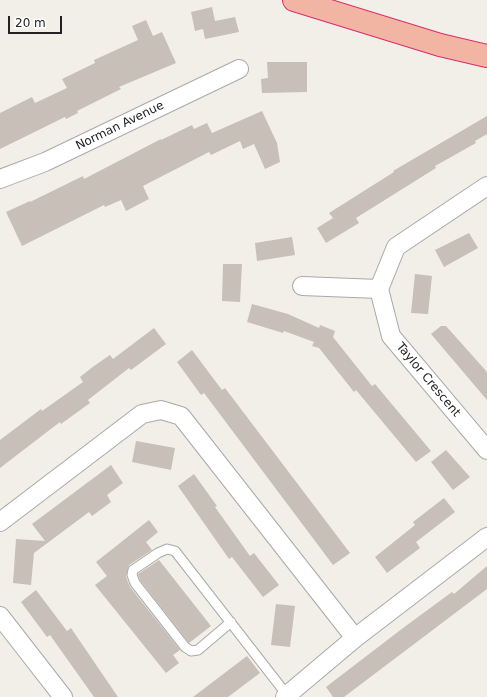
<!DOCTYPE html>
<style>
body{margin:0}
#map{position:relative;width:487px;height:697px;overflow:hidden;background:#f2efe9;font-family:"DejaVu Sans",sans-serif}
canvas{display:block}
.scale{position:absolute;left:8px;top:16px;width:54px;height:18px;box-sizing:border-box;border:2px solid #222;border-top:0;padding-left:5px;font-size:12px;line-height:14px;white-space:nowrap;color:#222;-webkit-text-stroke:3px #fff;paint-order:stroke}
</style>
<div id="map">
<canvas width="487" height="697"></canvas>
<div class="scale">20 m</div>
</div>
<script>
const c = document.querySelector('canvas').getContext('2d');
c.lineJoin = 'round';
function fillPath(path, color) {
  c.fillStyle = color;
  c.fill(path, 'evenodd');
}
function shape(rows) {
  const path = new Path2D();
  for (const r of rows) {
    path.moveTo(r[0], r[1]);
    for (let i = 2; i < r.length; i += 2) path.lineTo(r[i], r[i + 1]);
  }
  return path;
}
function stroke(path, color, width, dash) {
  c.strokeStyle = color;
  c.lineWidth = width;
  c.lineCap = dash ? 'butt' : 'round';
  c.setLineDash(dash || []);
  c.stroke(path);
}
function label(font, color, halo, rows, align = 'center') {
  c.font = font + ' "DejaVu Sans",sans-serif';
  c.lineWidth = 3;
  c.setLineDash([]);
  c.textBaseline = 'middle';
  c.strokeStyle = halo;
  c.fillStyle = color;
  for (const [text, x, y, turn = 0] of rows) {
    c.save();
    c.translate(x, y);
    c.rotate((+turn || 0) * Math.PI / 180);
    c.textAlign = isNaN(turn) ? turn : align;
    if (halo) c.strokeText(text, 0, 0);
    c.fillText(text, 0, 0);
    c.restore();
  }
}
const building = shape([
 [212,7,215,21,235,17,239,32,205,39,203,29,195,31,191,12],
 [146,20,153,36,162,32,176,63,119,87,121,89,77,111,78,113,66,119,65,117,0,149,0,113,32,97,35,103,67,88,62,79,95,63,94,60,138,40,132,26],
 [267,62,307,62,307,92,262,93,261,79,268,78],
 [262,111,277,143,280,162,265,169,254,144,243,149,240,141,211,155,209,152,143,186,149,199,126,211,121,200,105,207,104,205,22,246,6,212,30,201,30,202,83,176,84,179,161,139,161,140,192,125,194,129,207,123,212,133],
 [487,116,487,134,475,141,476,143,435,166,436,168,356,218,359,223,326,243,317,228,333,218,329,213,394,172,393,171],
 [469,233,478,248,444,267,435,250],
 [292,237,295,255,257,261,255,243],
 [223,264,242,264,240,302,222,301],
 [415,274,432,276,428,314,411,313],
 [252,304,288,314,319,328,320,325,335,331,333,337,372,386,375,384,431,451,416,462,356,390,354,392,319,348,312,346,314,342,284,331,283,333,247,322],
 [441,326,446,326,487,372,487,400,431,334],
 [154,328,166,344,131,370,129,368,88,400,90,403,61,424,60,422,0,468,0,440,41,409,42,411,83,382,80,377,94,366,110,355,113,359],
 [192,350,222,390,225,388,350,553,333,565,204,393,201,395,177,362],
 [136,441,175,448,171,470,132,462],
 [446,450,470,477,453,490,431,462],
 [111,465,123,483,107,495,111,502,92,516,89,512,34,553,31,585,13,583,16,539,45,541,32,524],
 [194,474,217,506,215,507,250,556,254,553,279,585,263,597,232,557,229,559,178,486],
 [444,498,455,512,416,542,420,548,387,573,375,557,415,525,413,522],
 [149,520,158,532,146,542,152,550,129,565,126,577,130,587,180,650,173,655,179,663,166,673,95,585,107,576,96,562],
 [159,560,211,626,189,643,140,580,138,574],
 [487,566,487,589,344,697,333,697,326,687,403,628,452,592,454,594],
 [36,590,67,631,71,628,118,697,94,697,50,635,47,637,21,602],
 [276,604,295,606,290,647,271,645],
 [247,656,260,673,228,697,193,697]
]);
const service = shape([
 [231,622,198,650,191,651,185,647,135,583,132,575,133,570,158,553,167,549,175,551,287,695]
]);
const minor = shape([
 [0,179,45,162,239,69],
 [487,186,396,247,379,289,391,336,487,450],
 [302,286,379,289],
 [0,522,142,414,161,410,181,416,355,638],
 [0,616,63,697],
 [285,697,355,638,487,537]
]);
const trunk = shape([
 [294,0,440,45,487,56]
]);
const streetNames = [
 ["Norman Avenue",120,126,-26],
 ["Taylor Crescent",428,380,50]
];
fillPath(building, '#c7bfb8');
stroke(service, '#a9a9a9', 11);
stroke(minor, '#a9a9a9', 20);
stroke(trunk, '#dc2a67', 24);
stroke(service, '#fff', 9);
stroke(minor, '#fff', 18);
stroke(trunk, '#f2b4a3', 22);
label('12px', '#222', '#fff', streetNames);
</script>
